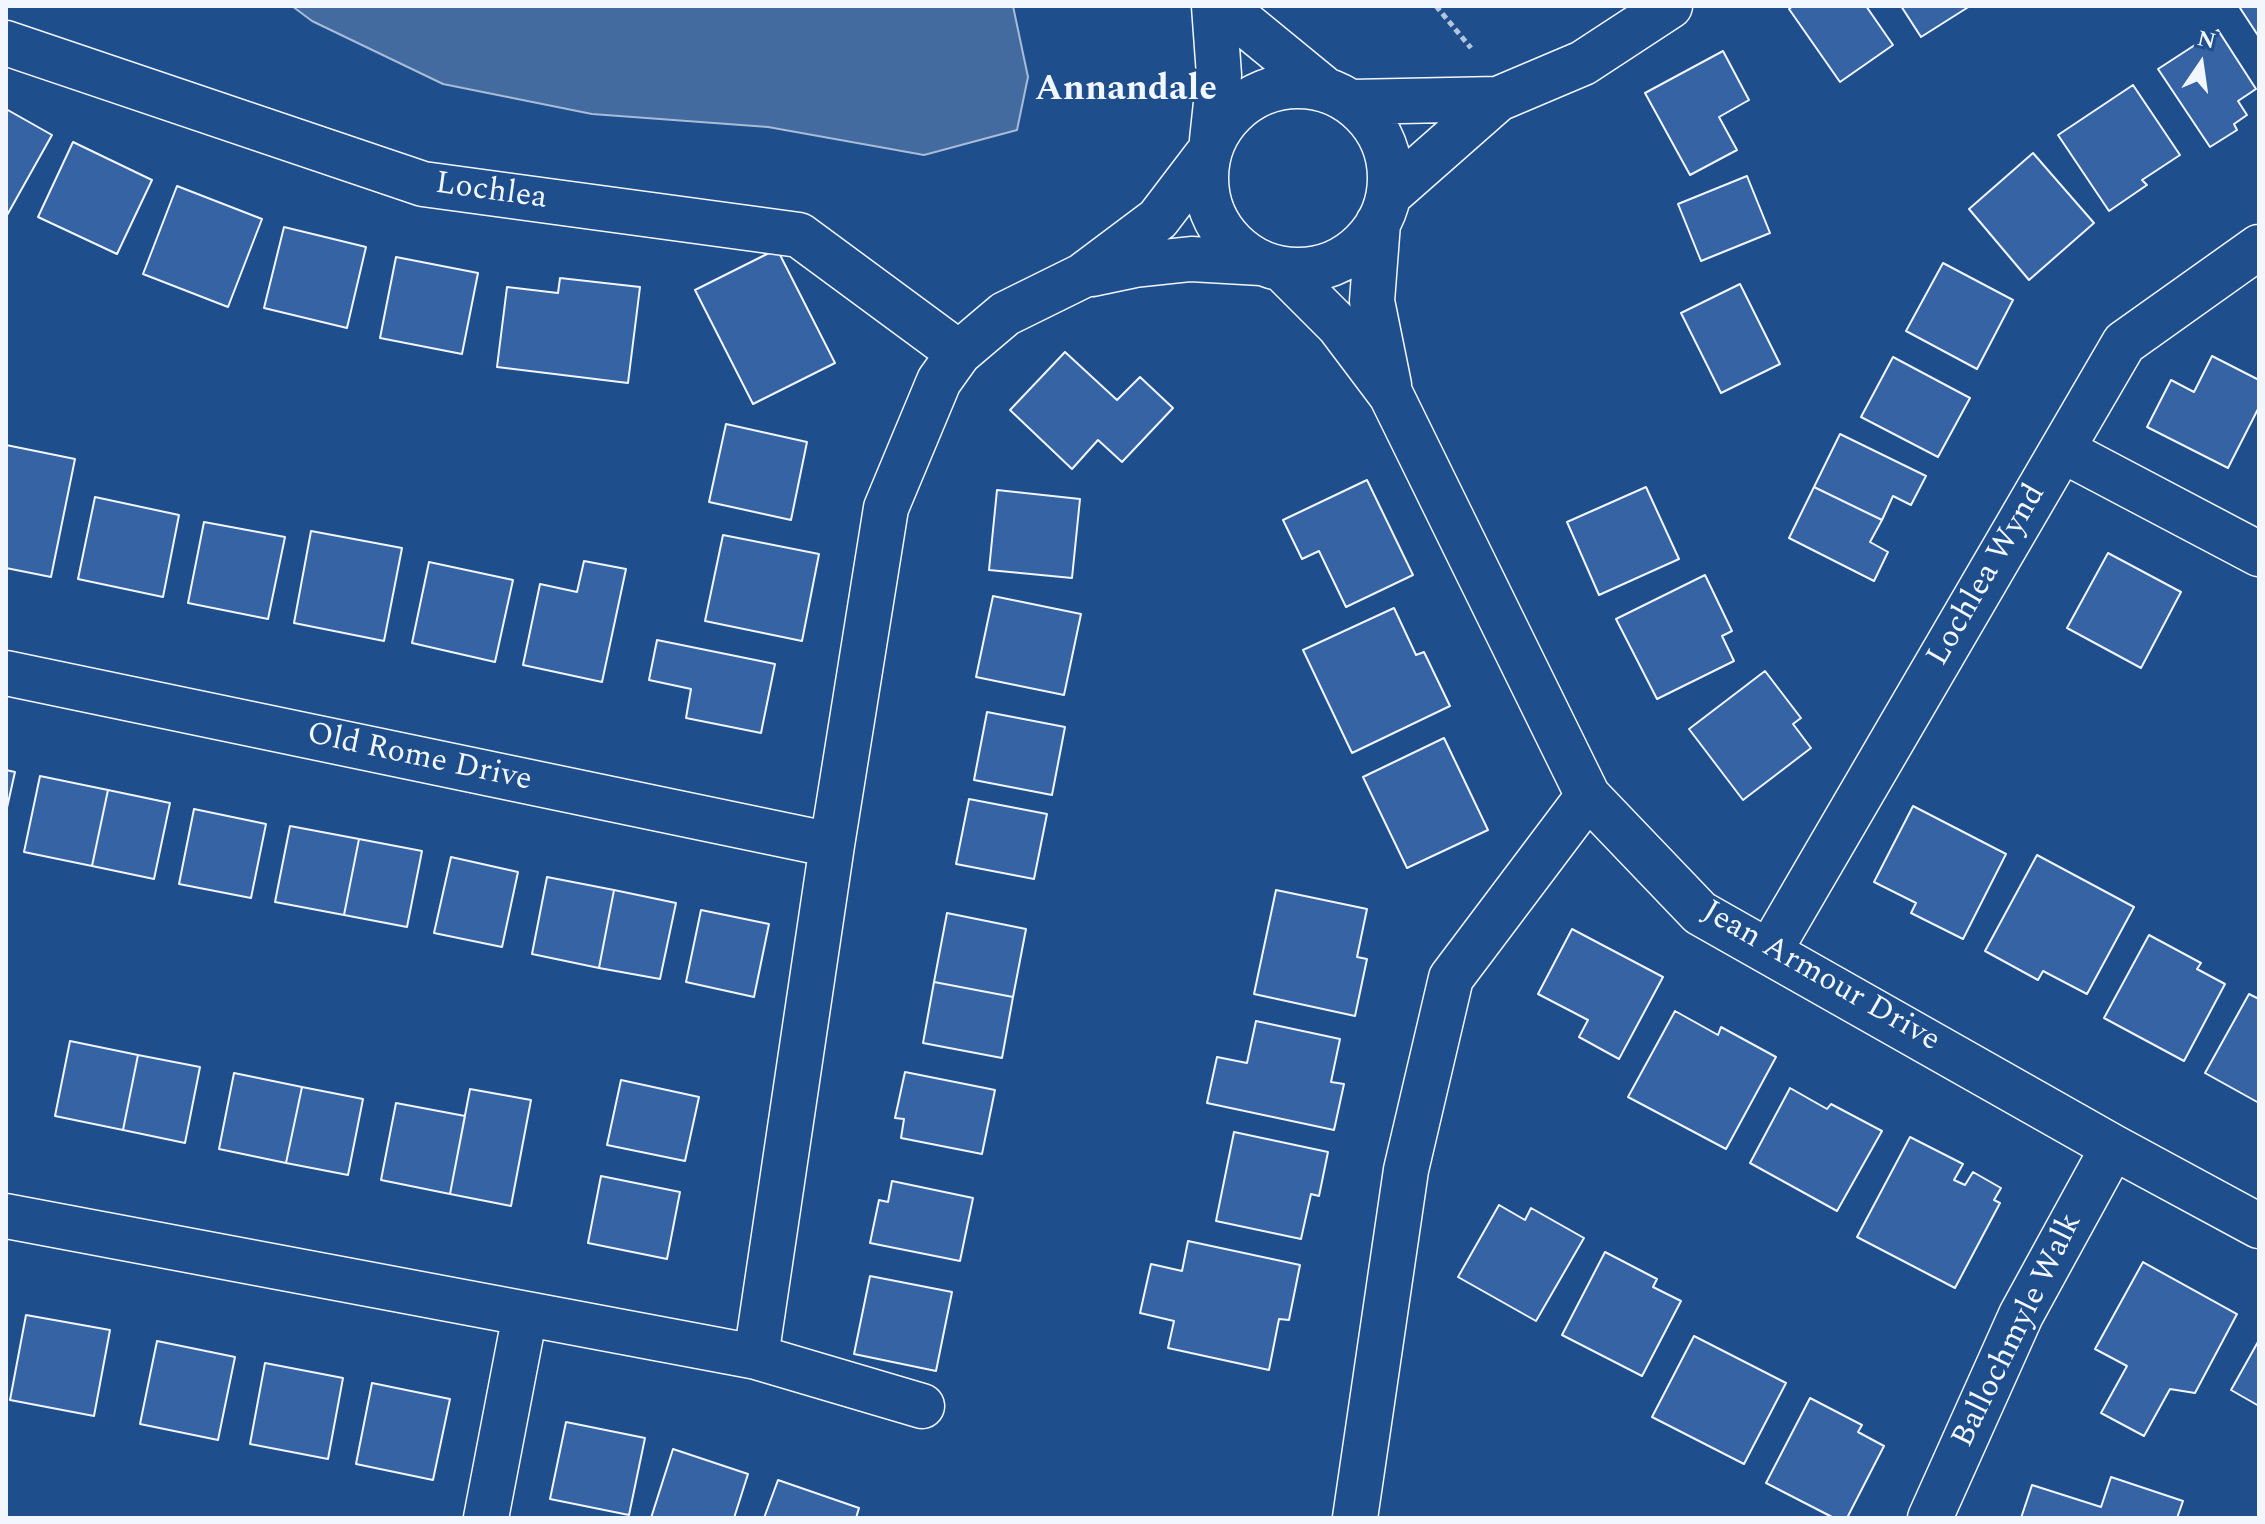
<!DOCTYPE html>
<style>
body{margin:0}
#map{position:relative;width:2265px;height:1524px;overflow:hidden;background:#1f4e8c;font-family:Spectral,serif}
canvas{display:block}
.frame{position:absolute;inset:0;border:8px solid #f2f6ff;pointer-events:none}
.north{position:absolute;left:2161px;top:24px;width:80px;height:80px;-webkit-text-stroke:6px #1f4e8c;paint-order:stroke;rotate:13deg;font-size:22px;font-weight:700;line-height:32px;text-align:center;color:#f2f6ff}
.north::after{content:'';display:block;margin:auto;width:28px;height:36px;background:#f2f6ff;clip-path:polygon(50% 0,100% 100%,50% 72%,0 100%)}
</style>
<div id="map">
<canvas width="2265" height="1524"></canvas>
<div class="frame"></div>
<div class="north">N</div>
</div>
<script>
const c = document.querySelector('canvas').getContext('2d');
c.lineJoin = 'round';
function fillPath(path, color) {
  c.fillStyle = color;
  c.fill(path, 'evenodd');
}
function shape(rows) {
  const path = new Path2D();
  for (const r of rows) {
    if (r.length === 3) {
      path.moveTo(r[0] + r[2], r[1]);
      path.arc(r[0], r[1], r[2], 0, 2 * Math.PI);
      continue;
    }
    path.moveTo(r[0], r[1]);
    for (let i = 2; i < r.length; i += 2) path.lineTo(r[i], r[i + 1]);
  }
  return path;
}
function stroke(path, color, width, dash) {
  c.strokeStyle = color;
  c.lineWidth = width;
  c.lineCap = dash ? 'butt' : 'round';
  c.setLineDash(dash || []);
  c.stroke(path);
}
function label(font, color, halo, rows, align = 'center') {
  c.font = font + ' Spectral,serif';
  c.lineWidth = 6;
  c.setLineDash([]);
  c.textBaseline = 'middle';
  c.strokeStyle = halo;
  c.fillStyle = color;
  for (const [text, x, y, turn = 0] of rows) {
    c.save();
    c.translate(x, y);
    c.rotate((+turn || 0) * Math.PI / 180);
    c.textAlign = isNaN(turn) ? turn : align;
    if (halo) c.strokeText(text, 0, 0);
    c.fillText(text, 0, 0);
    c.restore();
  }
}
const water = shape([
 [292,6,1013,6,1028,77,1017,130,924,155,768,127,592,114,443,84,312,21,292,6]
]);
const building = shape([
 [1793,6,1866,6,1893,45,1840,82,1789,9,1793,6],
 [1901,6,1970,6,1921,37,1901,6],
 [2243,6,2259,6,2259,37,2240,8,2243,6],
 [2218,30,2256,89,2238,101,2247,115,2234,124,2237,130,2210,147,2158,69,2218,30],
 [1723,51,1749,100,1719,117,1737,150,1690,175,1645,93,1723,51],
 [2133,85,2180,155,2142,180,2147,185,2109,211,2058,135,2133,85],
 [6,109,52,135,6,217,6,109],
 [73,142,152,180,117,254,38,217,73,142],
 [2033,153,2094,223,2029,280,1969,209,2033,153],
 [1747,176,1770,233,1701,261,1678,204,1747,176],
 [177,186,262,219,228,307,143,274,177,186],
 [284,227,366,247,347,328,264,308,284,227],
 [777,249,835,363,753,404,695,290,777,249],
 [396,257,478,273,462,354,380,338,396,257],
 [1943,263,2013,300,1977,369,1906,331,1943,263],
 [560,278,640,287,628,383,497,367,507,287,558,293,560,278],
 [1740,284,1780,364,1721,393,1681,313,1740,284],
 [1065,352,1117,400,1140,377,1173,408,1122,462,1098,440,1072,469,1010,410,1065,352],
 [2212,356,2259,380,2259,407,2228,468,2147,427,2171,380,2194,392,2212,356],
 [1893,357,1970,398,1938,457,1861,417,1893,357],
 [726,424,807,442,791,520,709,502,726,424],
 [1840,434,1926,476,1911,505,1893,496,1882,520,1814,487,1840,434],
 [6,445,75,459,51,577,6,568,6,445],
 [1367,480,1413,575,1346,607,1319,551,1302,559,1283,520,1367,480],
 [1646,487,1679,559,1599,595,1567,522,1646,487],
 [1814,487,1882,520,1870,542,1888,552,1874,581,1789,538,1814,487],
 [997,490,1080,499,1072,578,989,570,997,490],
 [95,497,179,515,163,597,78,579,95,497],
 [204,522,285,537,268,619,188,603,204,522],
 [311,531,402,548,384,641,294,623,311,531],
 [723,535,819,554,802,641,705,621,723,535],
 [2108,553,2181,592,2141,668,2067,628,2108,553],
 [584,561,626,569,602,682,523,665,540,584,577,592,584,561],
 [429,562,513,580,495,662,412,643,429,562],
 [1705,575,1732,631,1722,636,1734,661,1657,699,1616,619,1705,575],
 [993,596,1081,614,1064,695,976,677,993,596],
 [1394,608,1416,655,1424,652,1450,706,1352,753,1303,650,1394,608],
 [657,640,775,664,761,733,686,718,691,689,649,680,657,640],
 [1765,671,1801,718,1793,724,1811,748,1743,800,1689,729,1765,671],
 [987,712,1065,727,1052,795,974,780,987,712],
 [1444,738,1488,830,1407,868,1363,777,1444,738],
 [6,770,15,772,6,812,6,770],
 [40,776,108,790,92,866,24,852,40,776],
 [108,790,170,803,154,879,92,866,108,790],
 [969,799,1047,814,1034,879,956,864,969,799],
 [1913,806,2006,854,1963,939,1911,913,1916,903,1874,882,1913,806],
 [194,809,266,824,251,898,179,884,194,809],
 [290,826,359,839,344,915,275,902,290,826],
 [359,839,422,851,407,927,344,915,359,839],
 [2037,855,2134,907,2087,994,2043,971,2038,980,1985,951,2037,855],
 [451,857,518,872,502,947,434,933,451,857],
 [547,877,614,890,599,968,532,954,547,877],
 [614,890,676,903,660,979,599,968,614,890],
 [1276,890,1367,909,1357,957,1367,959,1355,1016,1254,994,1276,890],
 [701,910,769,924,754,997,686,982,701,910],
 [947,913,1026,929,1013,997,934,982,947,913],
 [1572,929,1663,977,1619,1059,1579,1037,1588,1020,1538,994,1572,929],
 [2149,935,2201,963,2197,969,2225,984,2184,1061,2104,1018,2149,935],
 [934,982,1013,997,1002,1058,923,1043,934,982],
 [2249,994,2259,999,2259,1103,2205,1073,2249,994],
 [1675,1011,1718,1035,1721,1027,1776,1057,1726,1149,1628,1097,1675,1011],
 [1256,1021,1340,1039,1331,1082,1344,1084,1334,1130,1207,1103,1217,1057,1247,1063,1256,1021],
 [70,1041,138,1055,123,1130,55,1116,70,1041],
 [138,1055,200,1067,185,1143,123,1130,138,1055],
 [905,1072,995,1090,982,1154,901,1138,904,1119,895,1118,905,1072],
 [234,1073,302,1087,286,1163,219,1149,234,1073],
 [621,1080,699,1097,685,1161,607,1145,621,1080],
 [302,1087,363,1099,348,1175,286,1163,302,1087],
 [1790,1088,1827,1109,1831,1104,1882,1131,1837,1211,1750,1163,1790,1088],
 [470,1089,531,1100,511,1206,450,1194,470,1089],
 [396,1103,465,1116,450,1194,381,1180,396,1103],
 [1234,1132,1328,1152,1319,1196,1311,1194,1301,1239,1216,1221,1234,1132],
 [1910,1137,1963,1164,1954,1180,1965,1185,1973,1172,2001,1188,1994,1200,2000,1203,1955,1288,1857,1237,1910,1137],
 [601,1176,680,1192,667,1259,588,1243,601,1176],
 [892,1181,973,1198,960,1261,870,1243,879,1200,888,1202,892,1181],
 [1499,1205,1525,1220,1531,1208,1584,1238,1536,1321,1458,1277,1499,1205],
 [1188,1241,1300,1265,1289,1320,1279,1319,1269,1370,1168,1348,1174,1321,1140,1313,1151,1264,1182,1271,1188,1241],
 [1605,1252,1657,1279,1653,1287,1681,1301,1642,1376,1562,1335,1605,1252],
 [2143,1262,2237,1314,2195,1393,2170,1389,2144,1436,2101,1413,2127,1366,2095,1349,2143,1262],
 [870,1276,952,1292,936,1371,854,1354,870,1276],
 [26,1315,110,1330,94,1416,10,1400,26,1315],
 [1694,1336,1786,1383,1744,1464,1652,1417,1694,1336],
 [2259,1340,2259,1406,2231,1390,2259,1340],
 [157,1341,235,1357,218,1440,140,1424,157,1341],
 [265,1363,343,1378,328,1459,250,1444,265,1363],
 [372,1383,450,1399,433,1480,356,1464,372,1383],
 [1810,1398,1862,1425,1858,1432,1884,1446,1847,1518,1834,1518,1766,1483,1810,1398],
 [566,1422,645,1438,629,1515,550,1499,566,1422],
 [673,1449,748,1474,734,1518,651,1518,673,1449],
 [2111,1477,2183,1501,2177,1518,2021,1518,2032,1485,2101,1507,2111,1477],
 [778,1480,859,1508,856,1518,764,1518,778,1480]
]);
const path = shape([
 [1436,6,1471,48]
]);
const minor = shape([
 [1223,6,1323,88],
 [6,43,423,184,799,235,959,353],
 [1298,178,92],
 [1352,102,1498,99],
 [1212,140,1219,75,1214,6],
 [1389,195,1498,99,1583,63,1670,6],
 [1378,223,1372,301,1389,385],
 [1283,270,1339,326,1391,395,1588,796,1700,913,2113,1147,2259,1226],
 [1092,274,1135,265,1191,259,1261,263],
 [2062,450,2259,554],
 [6,673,832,845,756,1357,6,1216],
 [832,845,886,508,939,381,959,353,1005,314,1082,276,1158,219,1206,156],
 [1769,952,2124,343,2259,247],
 [756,1357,922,1406],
 [486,1518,525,1314],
 [1355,1518,1406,1170,1451,978,1588,796],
 [1930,1518,2021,1315,2113,1147]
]);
const streetNames = [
 ["Lochlea",491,193,8],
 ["Lochlea Wynd",1988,576,-60],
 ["Old Rome Drive",419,759,12],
 ["Jean Armour Drive",1820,978,30],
 ["Ballochmyle Walk",2019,1331,-64]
];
const quarterNames = [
 ["Annandale",1126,92]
];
fillPath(water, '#446ba0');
stroke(water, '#a8bbd7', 2);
fillPath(building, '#3563a3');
stroke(building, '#f2f6ff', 2);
stroke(minor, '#f2f6ff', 47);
stroke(path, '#b3c4dc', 5, [6, 4]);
stroke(minor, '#1f4e8c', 44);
label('32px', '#f2f6ff', '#1f4e8c', streetNames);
label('bold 36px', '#f2f6ff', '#1f4e8c', quarterNames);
</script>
